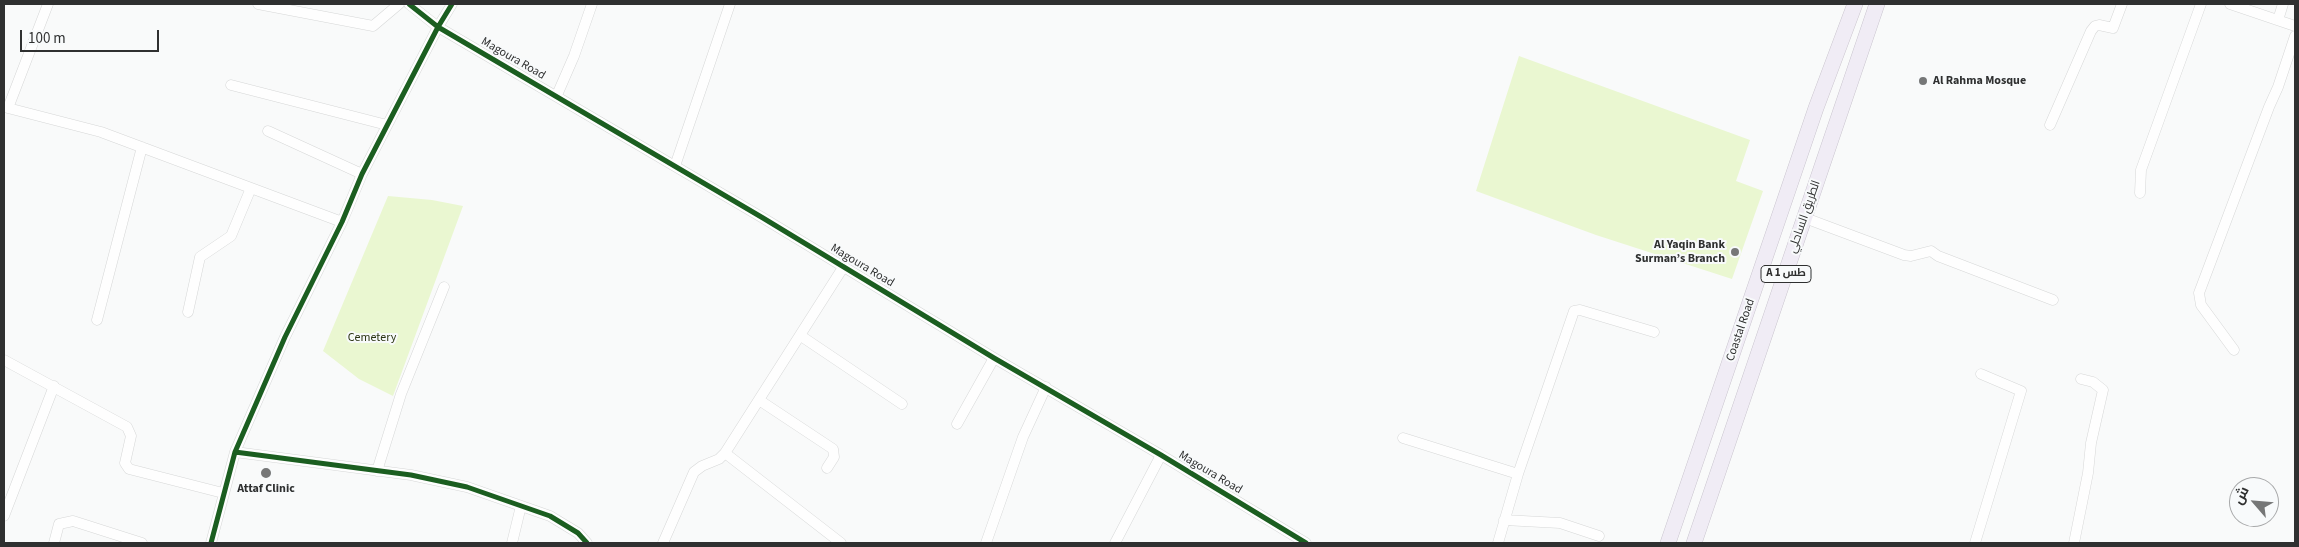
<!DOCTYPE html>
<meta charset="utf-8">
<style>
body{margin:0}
#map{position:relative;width:2299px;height:547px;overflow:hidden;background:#f9fafa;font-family:"Source Sans 3",Cairo,sans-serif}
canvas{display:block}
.frame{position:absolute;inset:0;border:5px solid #2f3030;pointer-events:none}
.north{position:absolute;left:2229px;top:477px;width:50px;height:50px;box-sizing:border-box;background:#f8fafb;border:1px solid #a8a9aa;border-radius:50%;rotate:297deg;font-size:14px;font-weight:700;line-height:20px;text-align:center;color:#2f3030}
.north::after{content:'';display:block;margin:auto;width:18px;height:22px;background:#767777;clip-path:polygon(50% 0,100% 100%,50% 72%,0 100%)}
.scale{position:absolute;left:20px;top:30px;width:139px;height:22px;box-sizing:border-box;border:2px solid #2f3030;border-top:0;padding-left:6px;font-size:15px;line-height:18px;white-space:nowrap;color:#2f3030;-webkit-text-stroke:4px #f8fafb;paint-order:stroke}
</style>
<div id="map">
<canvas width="2299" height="547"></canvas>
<div class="frame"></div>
<div class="north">ش</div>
<div class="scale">100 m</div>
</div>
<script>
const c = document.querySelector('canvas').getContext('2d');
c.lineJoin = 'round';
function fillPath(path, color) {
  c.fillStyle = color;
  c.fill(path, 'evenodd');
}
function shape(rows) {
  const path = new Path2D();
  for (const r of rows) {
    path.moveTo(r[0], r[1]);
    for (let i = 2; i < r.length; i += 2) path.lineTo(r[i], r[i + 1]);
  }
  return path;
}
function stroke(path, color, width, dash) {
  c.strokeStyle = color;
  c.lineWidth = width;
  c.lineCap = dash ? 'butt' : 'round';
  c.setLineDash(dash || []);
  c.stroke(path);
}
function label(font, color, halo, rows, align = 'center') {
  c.font = font + ' "Source Sans 3",Cairo,sans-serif';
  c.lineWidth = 4;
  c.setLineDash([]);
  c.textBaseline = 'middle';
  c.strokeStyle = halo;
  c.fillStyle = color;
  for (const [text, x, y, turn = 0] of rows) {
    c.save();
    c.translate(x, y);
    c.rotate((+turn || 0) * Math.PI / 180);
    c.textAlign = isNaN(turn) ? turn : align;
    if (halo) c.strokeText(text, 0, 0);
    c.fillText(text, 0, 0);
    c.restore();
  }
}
const green = shape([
 [1519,56,1750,140,1736,181,1763,191,1732,279,1596,235,1476,191],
 [388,196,432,200,463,206,393,396,359,379,323,351]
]);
const minor = shape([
 [258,4,373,26,399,4],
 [409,4,438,27,763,218,994,358,1161,455,1306,543],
 [2230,4,2295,26],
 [2278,20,2283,4],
 [231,85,387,125],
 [557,95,574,56,592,4],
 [4,107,101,132,342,222],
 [8,108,48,4],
 [2050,125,2091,31,2095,26,2099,25,2113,28,2122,4],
 [268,131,362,174],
 [675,166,730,4],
 [2140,193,2141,170,2201,4],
 [1805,218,1904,255,1911,256,1931,251,1938,256,2053,300],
 [188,312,200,257,231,236,251,188],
 [97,320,142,147],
 [801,336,902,404],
 [2234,350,2201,305,2199,293,2269,107,2278,87,2295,36],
 [4,360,127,427,131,436,125,463,129,469,223,493],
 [759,400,833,449,834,457,827,468],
 [957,424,994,358],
 [1403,438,1518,474],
 [235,452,411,475,467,487,550,516,578,533,587,543],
 [725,453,841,543],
 [377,471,401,394,444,287],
 [4,516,54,386],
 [1504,520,1560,523,1599,536],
 [54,543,59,524,73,521,142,543],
 [211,543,235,452,285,337,342,222,362,174,438,27,452,4],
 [512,543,521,506],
 [663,543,694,472,702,466,719,459,725,453,844,266],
 [986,543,1023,437,1046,387],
 [1115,543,1161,455],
 [1498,543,1518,474,1574,311,1580,310,1654,332],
 [1975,543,2021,391,1981,374],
 [2074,543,2088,473,2091,443,2103,390,2093,382,2081,379]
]);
const highway = shape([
 [1668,543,1816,108,1855,4],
 [1694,543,1877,4]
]);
const cycleway = shape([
 [409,4,438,27,763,218,994,358,1161,455,1306,543],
 [235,452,411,475,467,487,550,516,578,533,587,543],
 [211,543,235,452,285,337,342,222,362,174,438,27,452,4]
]);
const markers = [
 [1923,81,5,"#767777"],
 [1735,252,5,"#767777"],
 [266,473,6,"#767777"]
];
const shields = [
 [1786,274,50]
];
const shieldNames = [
 ["A 1 طس",1786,274]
];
const streetNames = [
 ["Magoura Road",513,59,30],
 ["الطريق الساحلي",1805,217,-71],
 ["Magoura Road",862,266,31],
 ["Coastal Road",1741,330,-71],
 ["Magoura Road",1210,473,31]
];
const poiNames = [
 ["Al Rahma Mosque",1933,81],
 ["Al Yaqin Bank",1725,245,"right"],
 ["Surman’s Branch",1725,259,"right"],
 ["Attaf Clinic",266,489,"center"]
];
const parkNames = [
 ["Cemetery",372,338]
];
fillPath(green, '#eaf7d1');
stroke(minor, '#d6d7d7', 11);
stroke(highway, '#c6c1cb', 16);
stroke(minor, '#fefefe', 10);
stroke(highway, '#f0ecf5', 15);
stroke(cycleway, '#1b5e20', 5);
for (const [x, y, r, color] of markers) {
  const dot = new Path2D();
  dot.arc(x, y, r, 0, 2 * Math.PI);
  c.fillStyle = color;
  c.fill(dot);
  stroke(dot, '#f8fafb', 2);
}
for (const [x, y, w] of shields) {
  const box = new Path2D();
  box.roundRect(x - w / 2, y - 8.5, w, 17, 4);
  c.fillStyle = '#f8fafb';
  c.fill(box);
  stroke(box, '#2f3030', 1);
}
label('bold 11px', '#2f3030', null, shieldNames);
label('12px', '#2f3030', '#f8fafb', streetNames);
label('bold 12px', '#2f3030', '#f8fafb', poiNames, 'left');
label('12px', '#2a3412', '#f8fafb', parkNames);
</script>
